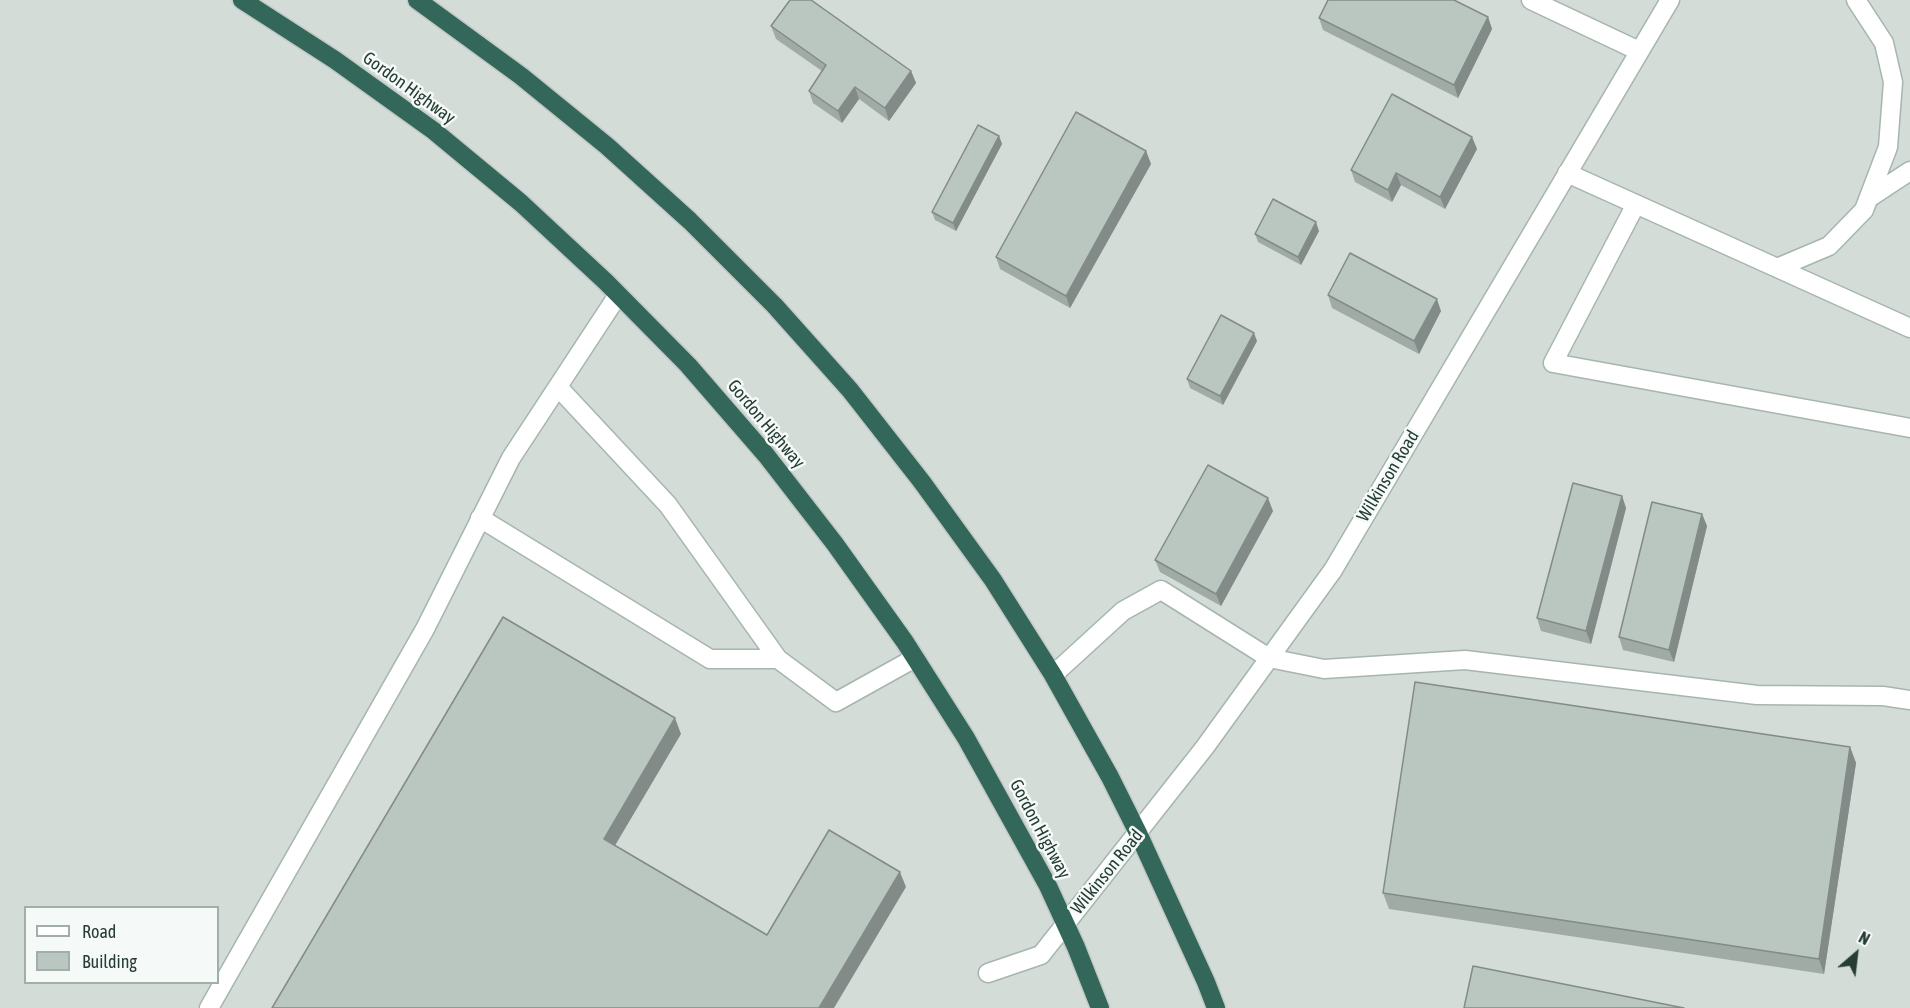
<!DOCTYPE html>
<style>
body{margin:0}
#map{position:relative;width:1910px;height:1008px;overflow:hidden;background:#e4ede8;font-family:"Asap Condensed",sans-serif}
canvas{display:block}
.legend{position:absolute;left:24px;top:906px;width:195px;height:78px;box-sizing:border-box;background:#f5f9f7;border:2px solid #a2aea9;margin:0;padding:8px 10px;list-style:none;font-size:18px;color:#253d35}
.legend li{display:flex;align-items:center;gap:12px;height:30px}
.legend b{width:30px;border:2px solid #a2aea9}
.north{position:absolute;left:1826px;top:924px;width:60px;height:60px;-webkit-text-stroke:4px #f5f9f7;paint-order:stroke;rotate:28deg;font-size:16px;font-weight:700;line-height:24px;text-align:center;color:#253d35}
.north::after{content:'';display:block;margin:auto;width:21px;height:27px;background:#253d35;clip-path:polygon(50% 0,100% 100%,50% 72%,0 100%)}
</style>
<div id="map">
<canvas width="1910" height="1008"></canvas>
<ul class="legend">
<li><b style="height:8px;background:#fff"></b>Road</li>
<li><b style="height:16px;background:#bac7c1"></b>Building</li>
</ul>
<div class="north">N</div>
</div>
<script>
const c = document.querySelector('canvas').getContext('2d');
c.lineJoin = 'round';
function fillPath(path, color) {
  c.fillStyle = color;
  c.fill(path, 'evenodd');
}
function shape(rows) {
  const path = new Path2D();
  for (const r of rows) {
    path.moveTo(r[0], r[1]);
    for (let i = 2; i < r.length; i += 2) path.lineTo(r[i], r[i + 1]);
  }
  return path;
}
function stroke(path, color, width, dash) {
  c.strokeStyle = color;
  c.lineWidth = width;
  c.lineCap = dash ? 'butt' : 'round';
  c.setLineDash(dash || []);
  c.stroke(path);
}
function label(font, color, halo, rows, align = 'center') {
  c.font = font + ' "Asap Condensed",sans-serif';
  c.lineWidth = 5;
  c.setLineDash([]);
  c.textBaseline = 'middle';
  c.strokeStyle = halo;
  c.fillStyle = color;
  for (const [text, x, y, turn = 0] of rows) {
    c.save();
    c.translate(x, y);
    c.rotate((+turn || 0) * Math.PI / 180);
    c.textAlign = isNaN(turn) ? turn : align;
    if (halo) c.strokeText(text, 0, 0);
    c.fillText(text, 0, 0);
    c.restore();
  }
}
const built = shape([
 [0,0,1910,0,1910,1008,0,1008],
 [26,908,218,908,218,982,26,982]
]);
const minor = shape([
 [1531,0,1639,51],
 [1567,173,1910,328],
 [1869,198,1910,171],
 [1636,204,1553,363,1910,428],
 [1777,268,1829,246,1864,210,1888,147,1893,82,1884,43,1856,0],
 [558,387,668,505,778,659],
 [480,518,710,659,778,659,836,702,915,658],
 [1053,675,1123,611,1161,590,1269,658,1324,669,1465,660,1757,695,1883,696,1910,700],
 [988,973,1041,955,1205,747,1333,570,1670,0],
 [209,1008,425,629,511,458,618,295]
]);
const highway = shape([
 [242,0,335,60,434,131,521,203,606,282,688,365,766,455,835,544,905,642,966,738,1048,886,1076,947,1100,1008],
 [417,0,521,76,607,146,690,221,775,306,850,390,922,482,993,580,1053,675,1110,777,1138,833,1206,982,1216,1008]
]);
const wall = shape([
 [1488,17,1492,29,1458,98,1323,30,1319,18],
 [771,26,911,71,916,83,889,121,859,99,842,123,813,103,809,91,822,71,776,39],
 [999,136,1002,144,956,231,935,220,932,212],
 [1472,137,1477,149,1445,209,1401,185,1392,202,1355,182,1351,170],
 [1146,151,1151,164,1070,308,1000,269,996,257],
 [1319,231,1301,265,1258,242,1255,234],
 [1328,295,1441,311,1419,354,1332,308],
 [1257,341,1223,405,1190,388,1187,379],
 [1622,496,1626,508,1591,644,1541,631,1537,618],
 [1273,511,1221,606,1160,572,1155,560],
 [1702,514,1707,526,1674,662,1623,650,1619,637],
 [1850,747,1856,763,1824,974,1389,909,1383,893]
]);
const shadedWall = shape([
 [1488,17,1492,29,1458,98,1454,85],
 [911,71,916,83,889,121,885,108],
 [855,87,859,99,842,123,838,111],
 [999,136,1002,144,956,231,953,223],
 [1472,137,1477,149,1445,209,1440,197],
 [1146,151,1151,164,1070,308,1066,296],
 [1396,173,1401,185,1392,202,1388,190],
 [1316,222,1319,231,1301,265,1298,257],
 [1437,299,1441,311,1419,354,1414,341],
 [1254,333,1257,341,1223,405,1220,396],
 [1622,496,1626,508,1591,644,1586,631],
 [1268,498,1273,511,1221,606,1216,594],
 [1702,514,1707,526,1674,662,1669,650],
 [675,718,681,734,610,854,604,839],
 [1850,747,1856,763,1824,974,1819,959],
 [900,872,906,887,834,1008,819,1008]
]);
const building = shape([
 [790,0,811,0,911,71,885,108,855,87,838,111,809,91,826,65,771,26,790,0],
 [1328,0,1454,0,1488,17,1454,85,1319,18,1328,0],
 [1392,94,1472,137,1440,197,1396,173,1388,190,1351,170,1392,94],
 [1076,112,1146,151,1066,296,996,257,1076,112],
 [978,125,999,136,953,223,932,212,978,125],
 [1273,199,1316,222,1298,257,1255,234,1273,199],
 [1350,253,1437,299,1414,341,1328,295,1350,253],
 [1221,315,1254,333,1220,396,1187,379,1221,315],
 [1208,465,1268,498,1216,594,1155,560,1208,465],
 [1573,483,1622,496,1586,631,1537,618,1573,483],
 [1652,502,1702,514,1669,650,1619,637,1652,502],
 [503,617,675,718,604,839,767,935,829,830,900,872,819,1008,272,1008,503,617],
 [1415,682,1850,747,1819,959,1383,893,1415,682],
 [1473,966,1684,1008,1464,1008,1473,966]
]);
const streetNames = [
 ["Gordon Highway",409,88,36],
 ["Gordon Highway",766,424,50],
 ["Wilkinson Road",1388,476,-59],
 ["Gordon Highway",1040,829,62],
 ["Wilkinson Road",1107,872,-51]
];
fillPath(built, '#d3dcd7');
stroke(minor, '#a7b5af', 21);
stroke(highway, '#c2c9c6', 21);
stroke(minor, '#fff', 18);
stroke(highway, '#336759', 18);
fillPath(wall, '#a0aba6');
fillPath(shadedWall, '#828b87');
fillPath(building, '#bac7c1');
stroke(building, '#828b87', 1.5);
label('18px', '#253d35', '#f5f9f7', streetNames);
</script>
